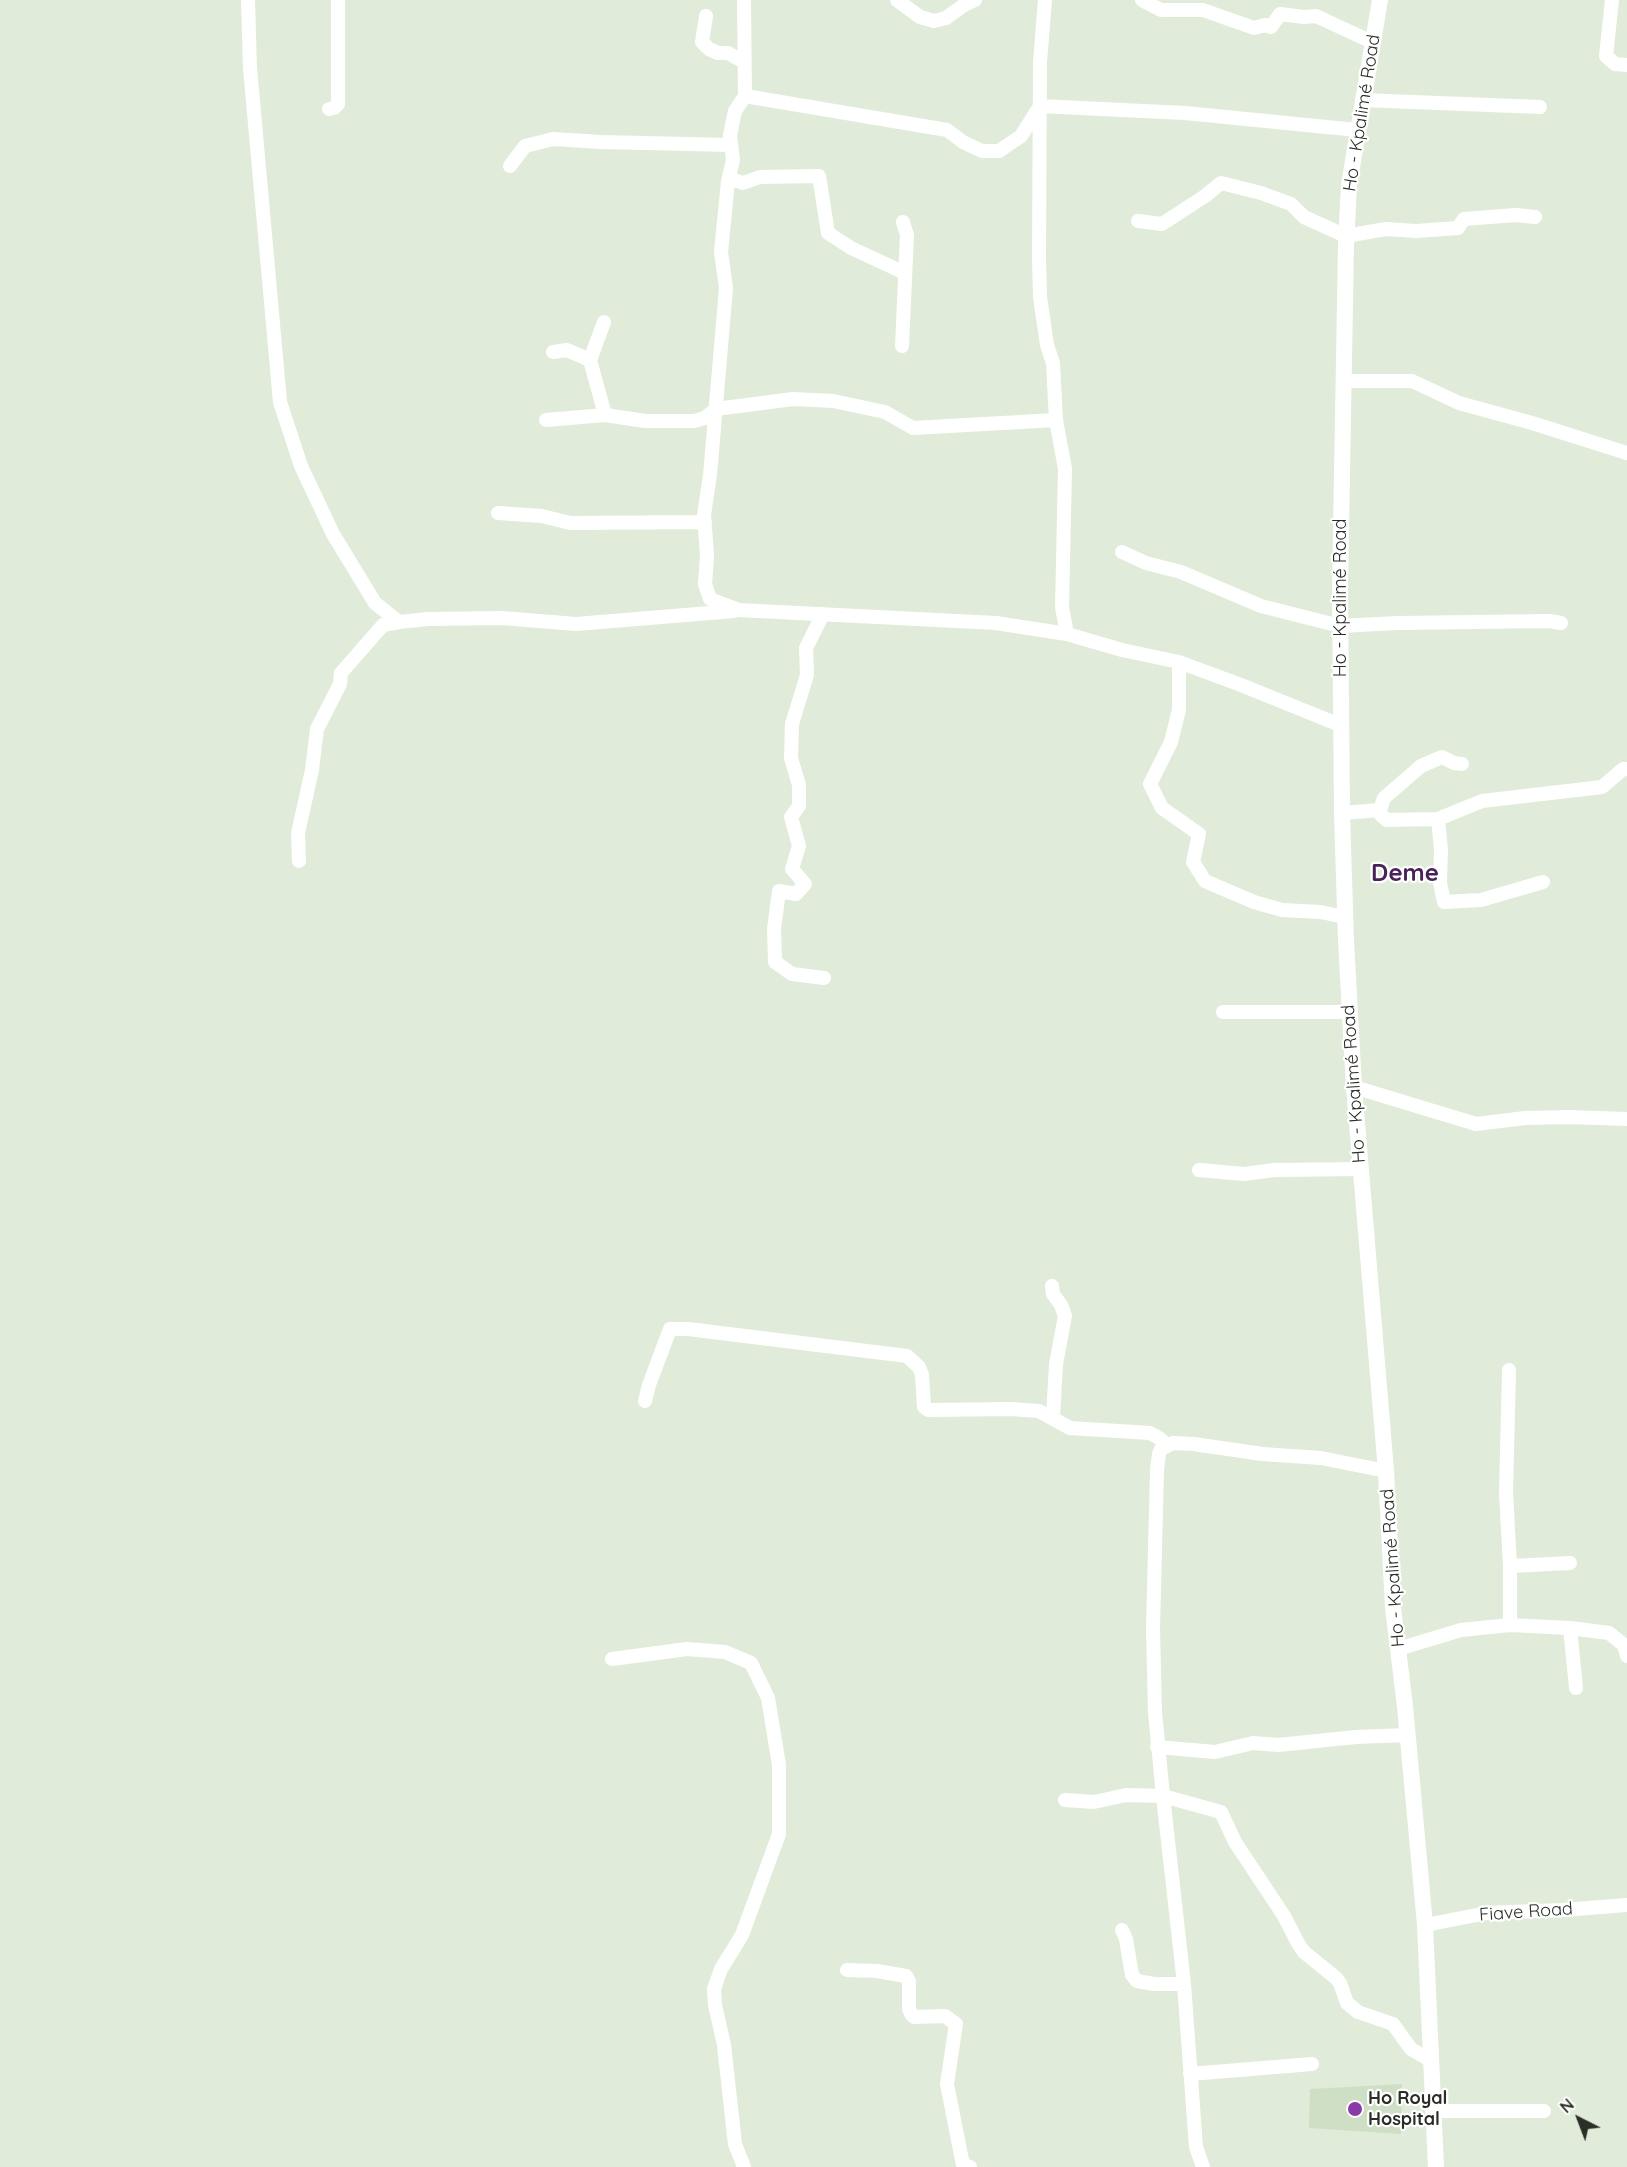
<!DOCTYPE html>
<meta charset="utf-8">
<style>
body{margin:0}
#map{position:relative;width:1627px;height:2167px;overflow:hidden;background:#e0ecd9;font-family:Quicksand,sans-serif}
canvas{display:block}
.north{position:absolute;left:1549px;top:2089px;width:60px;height:60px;-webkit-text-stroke:4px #fff;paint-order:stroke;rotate:318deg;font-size:16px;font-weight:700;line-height:24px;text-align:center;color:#2a2e27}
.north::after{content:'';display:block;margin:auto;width:21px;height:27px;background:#2a2e27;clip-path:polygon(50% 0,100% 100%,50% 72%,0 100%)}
</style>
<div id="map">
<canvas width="1627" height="2167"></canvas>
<div class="north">N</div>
</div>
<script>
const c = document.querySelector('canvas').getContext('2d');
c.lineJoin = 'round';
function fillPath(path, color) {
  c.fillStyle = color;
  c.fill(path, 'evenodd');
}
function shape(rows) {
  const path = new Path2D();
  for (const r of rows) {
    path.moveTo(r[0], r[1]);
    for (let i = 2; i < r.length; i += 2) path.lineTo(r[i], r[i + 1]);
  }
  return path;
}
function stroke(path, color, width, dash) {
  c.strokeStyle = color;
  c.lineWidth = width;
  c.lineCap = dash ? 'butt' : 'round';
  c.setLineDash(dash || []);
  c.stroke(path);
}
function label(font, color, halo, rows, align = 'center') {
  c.font = font + ' Quicksand,sans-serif';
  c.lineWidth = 4.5;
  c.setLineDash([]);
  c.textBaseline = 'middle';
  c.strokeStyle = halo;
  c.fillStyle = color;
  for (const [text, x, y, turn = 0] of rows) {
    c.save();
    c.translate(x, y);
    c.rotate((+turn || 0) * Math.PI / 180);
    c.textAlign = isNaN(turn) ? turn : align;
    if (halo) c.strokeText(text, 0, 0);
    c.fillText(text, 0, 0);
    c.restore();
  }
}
const built = shape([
 [1402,2084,1401,2134,1309,2128,1310,2089]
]);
const minor = shape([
 [248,0,250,68,280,402,301,466,333,534,375,603,399,622,428,619,502,618,576,624,734,611],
 [744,0,745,96,735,111,730,135,733,160,728,181,721,252,726,288,710,475,704,515,707,555,705,584,710,599,739,610,996,623,1067,634,1122,650,1179,662,1241,685,1340,725],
 [897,0,920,17,934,21,946,18,964,5,975,0],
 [1045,0,1040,62,1039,258,1040,297,1047,345,1053,363,1056,420,1065,469,1062,607,1067,634],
 [1142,0,1161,10,1203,10,1254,28,1265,25,1271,27,1280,14,1304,17,1316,16,1372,42],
 [1612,0,1606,56,1615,64,1627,65],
 [706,16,702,42,709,49,718,53,728,53,744,62],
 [745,96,947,130,963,142,982,151,999,151,1021,136,1040,106,1185,113,1357,130],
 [1362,100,1540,107],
 [329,109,334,108,338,104,338,0],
 [510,166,525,146,553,139,601,142,731,145],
 [729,178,743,183,760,177,819,176,828,233,851,248,905,273],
 [1138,221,1162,224,1205,196,1221,183,1261,193,1291,204,1304,217,1346,236,1386,229,1416,231,1458,228,1464,219,1516,215,1535,217],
 [604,322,590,360,605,415],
 [902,346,907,235,903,222],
 [553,352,567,350,590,360],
 [1344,381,1412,381,1459,403,1532,423,1627,453],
 [546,420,605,415,645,421,694,421,705,418,716,409,793,399,833,401,885,412,913,428,1056,420],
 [498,513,542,516,570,523,705,522],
 [1122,552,1146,563,1181,572,1261,606,1340,626,1398,623,1549,621,1561,623],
 [823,614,806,648,807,675,792,724,791,758,799,785,799,806,791,817,799,846,792,869,805,884,796,894,779,891,774,929,775,962,792,974,824,978],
 [1179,662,1179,710,1171,742,1150,784,1162,808,1199,834,1193,862,1205,881,1254,902,1282,910,1320,912,1345,917],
 [1380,810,1384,798,1421,766,1442,757,1454,763,1462,764],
 [1342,813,1380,810,1381,815,1387,820,1438,819,1482,801,1602,787,1623,769,1627,769],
 [1438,819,1441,850,1440,883,1444,902,1481,900,1543,882],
 [299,861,298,833,312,770,317,729,340,684,341,673,383,625,399,622],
 [1223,1012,1350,1012],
 [1354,1087,1476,1124,1525,1118,1568,1117,1627,1119],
 [1199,1170,1244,1174,1274,1170,1360,1169],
 [1052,1286,1053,1294,1061,1305,1065,1316,1056,1364,1053,1418],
 [1509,1370,1506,1493,1510,1566,1510,1625],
 [645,1401,649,1385,670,1329,688,1329,907,1356,919,1367,922,1375,924,1407,928,1410,1011,1409,1039,1411,1070,1428,1150,1433,1159,1438,1167,1445],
 [1510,1566,1570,1563],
 [1570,1628,1576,1688],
 [1398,1649,1461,1630,1510,1625,1570,1628,1609,1633,1624,1645,1627,1656],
 [612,1659,687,1649,725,1652,751,1663,768,1698,779,1765,779,1834,742,1935,721,1969,714,1989,715,2005,724,2045,735,2144,744,2167],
 [1157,1747,1215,1752,1253,1743,1278,1745,1356,1737,1407,1735],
 [1065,1800,1094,1802,1126,1795,1163,1796,1221,1812,1235,1842,1284,1916,1299,1945,1304,1952,1336,1978,1340,1983,1347,2003,1358,2012,1393,2024,1411,2049,1430,2060],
 [1425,1925,1487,1913,1563,1910,1627,1905],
 [1122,1930,1126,1939,1132,1975,1137,1981,1154,1984,1184,1984],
 [847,1970,877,1971,906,1976,909,1981,909,2009,911,2014,914,2017,945,2016,956,2024,947,2084,963,2165,970,2167],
 [1190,2074,1312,2064],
 [1434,2111,1544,2111],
 [1203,2167,1196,2147,1184,1984,1163,1796,1155,1712,1153,1629,1157,1470,1159,1454,1161,1449,1173,1443,1194,1444,1262,1454,1321,1458,1386,1471]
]);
const major = shape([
 [1380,0,1349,185,1346,244,1340,589,1342,813,1346,941,1354,1087,1386,1471,1393,1608,1405,1706,1425,1925,1436,2167]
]);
const markers = [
 [1355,2109,8,"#8a39a8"]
];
const streetNames = [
 ["Ho - Kpalimé Road",1362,113,-81],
 ["Ho - Kpalimé Road",1341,598,-90],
 ["Ho - Kpalimé Road",1354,1084,-94],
 ["Ho - Kpalimé Road",1393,1568,-94],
 ["Fiave Road",1526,1912,-4]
];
const poiNames = [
 ["Ho Royal",1368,2099],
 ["Hospital",1368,2120]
];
const districtNames = [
 ["Deme",1405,874]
];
fillPath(built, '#cfdfc6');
stroke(minor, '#fff', 14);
stroke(major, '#fff', 16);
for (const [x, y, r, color] of markers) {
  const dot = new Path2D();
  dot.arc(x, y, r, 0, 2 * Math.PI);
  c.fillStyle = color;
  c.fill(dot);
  stroke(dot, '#fff', 2);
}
label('18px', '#2a2e27', '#fff', streetNames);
label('bold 18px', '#2a2e27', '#fff', poiNames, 'left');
label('bold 24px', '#492258', '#fff', districtNames);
</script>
